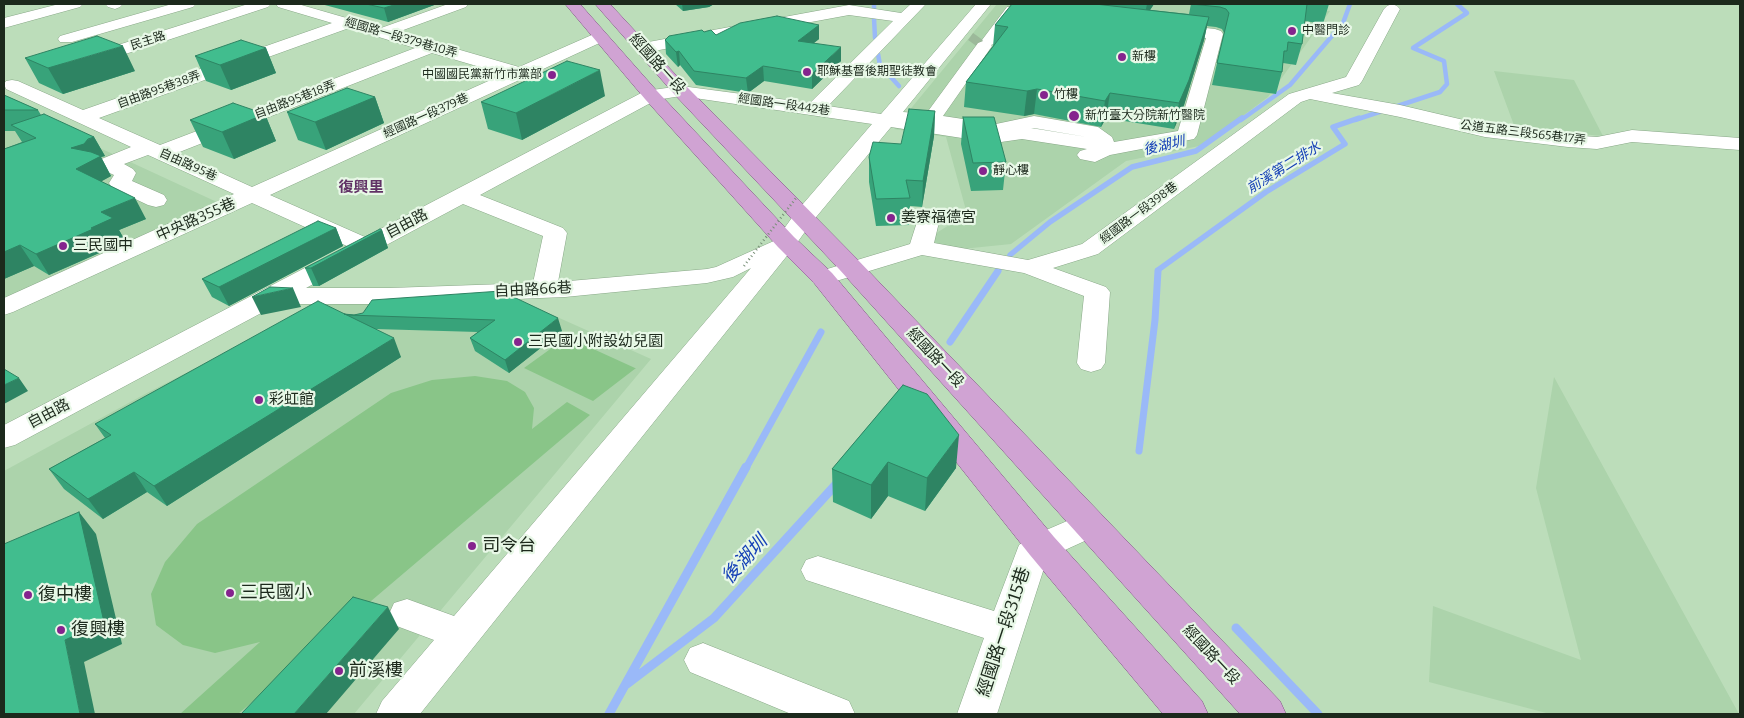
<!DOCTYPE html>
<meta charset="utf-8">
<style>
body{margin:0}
#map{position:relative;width:1744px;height:718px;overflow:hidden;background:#bcddba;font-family:Bitter,serif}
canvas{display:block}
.frame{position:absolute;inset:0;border:5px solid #1c291c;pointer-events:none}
</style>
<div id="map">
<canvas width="1744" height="718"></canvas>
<div class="frame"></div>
</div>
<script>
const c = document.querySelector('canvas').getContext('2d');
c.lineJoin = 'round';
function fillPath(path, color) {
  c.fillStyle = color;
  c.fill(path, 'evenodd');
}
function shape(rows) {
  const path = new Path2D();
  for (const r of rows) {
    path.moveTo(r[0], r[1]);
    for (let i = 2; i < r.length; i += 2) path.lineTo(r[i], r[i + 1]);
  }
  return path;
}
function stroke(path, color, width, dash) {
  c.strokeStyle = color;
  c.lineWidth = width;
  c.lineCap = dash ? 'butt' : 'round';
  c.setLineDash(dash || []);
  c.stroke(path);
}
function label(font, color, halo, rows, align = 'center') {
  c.font = font + ' Bitter,"Noto Sans TC",serif';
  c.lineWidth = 4.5;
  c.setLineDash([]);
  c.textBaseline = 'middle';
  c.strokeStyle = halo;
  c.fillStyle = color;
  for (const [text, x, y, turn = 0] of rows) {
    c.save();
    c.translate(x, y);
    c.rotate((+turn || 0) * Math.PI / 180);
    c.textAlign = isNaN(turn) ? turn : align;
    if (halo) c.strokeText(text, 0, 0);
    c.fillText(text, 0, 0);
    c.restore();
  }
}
const built = shape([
 [997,4,1236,4,1330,11,1268,97,1204,145,1126,161,1011,244,962,249,925,240,967,214,946,137,894,129],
 [1494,71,1574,80,1603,136,1515,128],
 [4,106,113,154,219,203,4,299],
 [508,295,651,359,354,714,4,714,4,471,145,394,318,305],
 [1554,377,1739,714,1550,714,1429,682,1433,606,1581,660,1536,488]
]);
const green = shape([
 [567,337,635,368,636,368,593,401,524,368],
 [475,376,507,381,525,392,534,408,532,429,567,402,590,415,238,714,180,714,260,642,215,653,183,645,156,625,151,594,165,562,197,524,391,393,432,380]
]);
const streamFar3 = shape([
 [874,4,874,10],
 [874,18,875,38],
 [878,54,880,65,899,86],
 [1241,120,1290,85,1343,23,1350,4],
 [1355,120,1440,92,1447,84,1444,61,1413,48,1467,13,1457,4]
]);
const streamFar2 = shape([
 [1010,255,1050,222,1132,167,1196,151,1242,118],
 [1158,272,1158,270,1266,192,1345,144,1333,127,1359,118]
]);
const streamFar1 = shape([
 [950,342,998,271],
 [1139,451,1155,320,1158,271],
 [746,468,821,332]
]);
const stream = shape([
 [1236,628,1318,714],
 [627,684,714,618,839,481],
 [609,714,746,467]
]);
const minorTunnel = shape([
 [975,45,980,38]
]);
const minor = shape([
 [59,4,83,4,80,7,4,28,4,18,59,4],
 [105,4,123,4,120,7,115,9,108,7,105,4],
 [172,4,196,4,193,7,72,42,60,42,58,39,60,36,172,4],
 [248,4,271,4,268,7,95,64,89,65,83,64,81,60,83,56,248,4],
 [276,4,298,4,381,28,448,4,468,4,466,7,398,32,519,67,594,34,606,34,608,37,606,40,270,195,365,237,645,91,681,86,810,103,893,21,849,15,643,53,637,52,635,48,637,44,643,43,849,5,901,13,911,4,926,4,828,106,881,114,976,4,991,4,903,112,926,114,978,43,983,41,982,40,1007,7,1019,6,1024,8,1027,11,1024,14,1016,15,996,43,991,45,992,46,943,116,996,124,1034,116,1098,127,1112,137,1114,142,1178,131,1206,38,1162,32,1160,29,1162,26,1168,24,1215,29,1221,31,1223,34,1197,135,1194,139,1110,155,1095,162,1080,159,1077,155,1080,151,1087,149,1022,139,994,143,891,127,812,222,794,247,420,714,376,714,382,701,434,640,394,625,389,614,394,603,407,599,454,616,751,268,733,277,707,283,565,297,390,304,278,304,15,445,4,448,4,425,347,246,252,203,13,312,4,315,4,298,234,194,148,155,124,164,133,169,136,173,132,181,164,195,167,200,164,205,156,207,148,205,112,188,109,183,114,175,99,168,96,164,99,160,131,147,6,89,4,84,6,81,12,80,18,81,83,110,332,23,278,7,276,4],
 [349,28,415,48,160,145,99,118,349,28],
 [432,53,504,74,252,187,177,153,432,53],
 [681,96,872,124,796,212,776,240,716,267,707,269,558,282,567,233,563,228,480,195,656,100,681,96],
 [1031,128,1034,128,1087,137,1031,128],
 [463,204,543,236,533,283,390,288,306,288,463,204],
 [1392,4,1397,6,1400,9,1362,81,1359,85,1332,93,1400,105,1485,125,1568,135,1597,137,1632,130,1740,138,1740,150,1632,142,1597,149,1568,147,1485,137,1400,117,1310,99,1301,102,1098,254,1053,268,1106,287,1110,292,1105,363,1101,369,1091,372,1081,369,1077,363,1084,296,1024,273,922,255,823,285,814,283,811,278,814,273,910,244,917,222,920,217,928,215,936,217,939,222,934,243,1028,260,1082,244,1289,94,1346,77,1384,9,1387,6,1392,4],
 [1088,512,1100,516,1105,525,1100,534,1054,555,1046,562,997,714,957,714,984,638,806,580,801,570,806,560,818,556,994,611,1019,545,1030,537,1088,512],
 [703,643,849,701,855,714,791,714,690,672,684,660,690,648,703,643]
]);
const major = shape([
 [565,4,580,4,657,91,794,237,832,273,1054,537,1202,701,1208,714,1163,714,1030,555,814,283,778,247,645,99,565,4],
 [595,4,610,4,687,87,857,259,1280,701,1286,714,1240,714,839,269,675,95,595,4]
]);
const pathBridge = shape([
 [744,266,796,198]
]);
const wall = shape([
 [321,4,437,4,388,22],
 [675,4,714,4,709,7,683,11],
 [1012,4,1154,4,1150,10,1189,14,1191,4,1329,4,1323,24,1305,21,1302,44,1296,65,1283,63,1282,72,1276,94,1212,85,1224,33,1222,29,1216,27,1207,26,1204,40,1184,105,1174,129,1106,118,1101,127,1034,114,1024,116,964,107,966,82,993,46,995,25],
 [819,25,819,39,814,43,841,61,812,89,764,81,748,93,696,85,680,65,678,67,666,54,665,40,704,32,716,35],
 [266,48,276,73,231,90,206,81,195,56],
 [25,58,135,71,63,94,39,83],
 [4,95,38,110,41,115,94,137,105,156,101,157,111,176,101,181,146,219,119,230,124,239,104,248,106,250,49,275,34,266,4,279,4,149,22,142,15,131,4,131],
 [605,96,522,140,488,129,481,102],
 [375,97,384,123,326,150,298,140,287,112],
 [935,111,934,136,922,207,910,206,909,225,876,226,869,182,869,157,901,144],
 [265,114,276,141,234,159,203,147,190,120],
 [963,117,1006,162,1003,190,971,191,961,144],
 [336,228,343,246,229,306,212,297,202,279],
 [382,230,388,248,319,286,313,286,305,268],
 [501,291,562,331,509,373,475,351,470,338,478,332,375,329,401,357,167,506,147,492,103,519,64,489,49,469,105,438,95,424,344,314,354,315],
 [903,385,956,468,925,511,888,496,871,519,833,502,832,469]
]);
const shadedWall = shape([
 [397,4,437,4,388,22,384,8],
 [682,4,714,4,709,7,683,11],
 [1147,4,1154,4,1144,19],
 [1209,17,1204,40,1184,105,1174,129,1179,103],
 [819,25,819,39,798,55,798,41],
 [123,46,135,71,63,94,48,68],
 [841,47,841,61,812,89,812,74],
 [266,48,276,73,231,90,220,65],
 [679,51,680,65,678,67,676,52],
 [763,66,764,81,748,93,746,78],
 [600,70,605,96,522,140,516,113],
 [1037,89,1034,114,1024,116,1027,91],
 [1110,93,1106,118,1101,127,1105,101],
 [375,97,384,123,326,150,315,122],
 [935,111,934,136,922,207,923,181],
 [265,114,276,141,234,159,222,132],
 [94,137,105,156,101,157,111,176,88,189,76,169,71,148],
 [135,198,146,219,119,230,124,239,104,248,106,250,49,275,36,254,91,228,101,212],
 [336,228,343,246,229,306,219,287],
 [382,230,388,248,319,286,311,268],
 [20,245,34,266,4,279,4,252],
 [293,288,301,307,261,315,252,297],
 [558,318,562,331,509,373,505,360],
 [394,338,401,357,167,506,154,486],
 [19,378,28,391,4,404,4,385],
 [959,435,956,468,925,511,927,478],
 [888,462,888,496,871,519,871,485],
 [134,472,147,492,103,519,88,499],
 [79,512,96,534,122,644,84,662,95,714,80,714,65,640],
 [388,607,399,629,326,714,294,714]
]);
const building = shape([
 [366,4,397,4,384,8,366,4],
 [1012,4,1095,4,1209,17,1189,80,1179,103,1110,93,1105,101,1037,89,1027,91,966,82,1008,27,995,25,1012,4],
 [1191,4,1307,4,1302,44,1288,42,1287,51,1284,51,1282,72,1217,63,1229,13,1226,9,1220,7,1191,4],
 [777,16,819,25,798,41,841,47,812,74,763,66,746,78,694,71,679,51,676,52,665,40,669,36,702,30,704,32,711,30,716,35,740,23,777,16],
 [97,36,123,46,48,68,25,58,97,36],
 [241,40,266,48,220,65,195,56,241,40],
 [567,61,600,70,516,113,481,102,567,61],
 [347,88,375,97,315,122,287,112,347,88],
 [4,95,38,110,4,110,4,95],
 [233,103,265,114,222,132,190,120,233,103],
 [909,109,935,111,923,181,906,180,910,198,876,199,869,157,873,142,901,144,909,109],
 [44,114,94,137,88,139,84,144,71,148,91,152,101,156,76,169,135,198,101,212,113,218,91,228,93,229,36,254,20,245,4,252,4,149,36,138,11,125,44,114],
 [963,117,994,117,1006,162,973,163,963,117],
 [318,221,336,228,219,287,202,279,318,221],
 [380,229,382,230,311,268,305,268,380,229],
 [270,287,293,288,252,297,270,287],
 [501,291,558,318,505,360,470,338,495,320,348,315,344,314,354,315,363,313,372,300,501,291],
 [318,301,394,338,154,486,134,472,88,499,49,469,111,435,95,424,318,301],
 [4,369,19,378,4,385,4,369],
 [903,385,927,394,959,435,927,478,888,462,871,485,832,469,903,385],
 [79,512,104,622,65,640,80,714,4,714,4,544,79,512],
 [353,597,388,607,294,714,241,714,353,597]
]);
const markers = [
 [1292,31,5,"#85248e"],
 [1122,57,5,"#85248e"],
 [807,72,5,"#85248e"],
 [552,75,5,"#85248e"],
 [1044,95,5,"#85248e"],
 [1074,116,6,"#85248e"],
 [983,171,5,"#85248e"],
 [891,218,5,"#85248e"],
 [63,246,5,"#85248e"],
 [518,342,5,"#85248e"],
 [259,400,5,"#85248e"],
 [472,546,5,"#85248e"],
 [230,593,5,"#85248e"],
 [28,595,5,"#85248e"],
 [61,630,5,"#85248e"],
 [339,671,5,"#85248e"]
];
const farPoinames = [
 ["中醫門診",1302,31],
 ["新樓",1132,57],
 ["耶穌基督後期聖徒教會",817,72],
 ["中國國民黨新竹市黨部",542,75,"right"],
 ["竹樓",1054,95],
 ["新竹臺大分院新竹醫院",1085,116],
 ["靜心樓",993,171]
];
const farStreetnames = [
 ["經國路一段379巷10弄",401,38,16],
 ["民主路",148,41,-18],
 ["自由路95巷38弄",159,90,-20],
 ["自由路95巷18弄",295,100,-21],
 ["經國路一段442巷",784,105,8],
 ["經國路一段379巷",426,116,-24],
 ["公道五路三段565巷17弄",1523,133,7],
 ["自由路95巷",188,165,24],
 ["經國路一段398巷",1139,213,-37]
];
const farWaternames = [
 ["後湖圳",1164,146,-13],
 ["前溪第二排水",1284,168,-32]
];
const streetNames = [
 ["經國路一段",657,64,48],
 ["中央路355巷",196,220,-24],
 ["自由路",407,224,-28],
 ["自由路66巷",533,290,-3],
 ["經國路一段",935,358,47],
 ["自由路",49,414,-28],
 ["經國路一段",1211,655,47]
];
const farQuarternames = [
 ["復興里",361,188]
];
const poiNames = [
 ["姜寮福德宮",901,218],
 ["三民國中",73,246],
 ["三民國小附設幼兒園",528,342],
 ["彩虹館",269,400]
];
const nearPoinames = [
 ["司令台",482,546],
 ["三民國小",240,593],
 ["復中樓",38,595],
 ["復興樓",71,630],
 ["前溪樓",349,671]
];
const nearStreetnames = [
 ["經國路一段315巷",1004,632,-72]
];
const nearWaternames = [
 ["後湖圳",745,560,-48]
];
fillPath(built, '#acd3ab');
fillPath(green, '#89c588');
stroke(streamFar3, '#9ab9f8', 4.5);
stroke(streamFar2, '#9ab9f8', 5.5);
stroke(streamFar1, '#9ab9f8', 7);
stroke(stream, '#9ab9f8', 9);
stroke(minorTunnel, '#9cb99a', 17, [17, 8]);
stroke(minor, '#88a787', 1);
stroke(major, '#7c5180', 1);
fillPath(minor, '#fff');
fillPath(major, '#d0a3d3');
stroke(pathBridge, '#768e75', 2.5, [1, 3]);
fillPath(wall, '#38a37a');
fillPath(shadedWall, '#2e8463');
fillPath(building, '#41bd8e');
stroke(building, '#2e8463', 1);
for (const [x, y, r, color] of markers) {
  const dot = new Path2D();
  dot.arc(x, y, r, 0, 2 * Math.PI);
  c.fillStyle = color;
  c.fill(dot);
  stroke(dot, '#e8f8e7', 2);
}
label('12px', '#1c291c', '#e8f8e7', farPoinames, 'left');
label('12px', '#1c291c', '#e8f8e7', farStreetnames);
label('italic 14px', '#1641b7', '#e8f8e7', farWaternames);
label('15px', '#1c291c', '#e8f8e7', streetNames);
label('bold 15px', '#613266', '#e8f8e7', farQuarternames);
label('15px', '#1c291c', '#e8f8e7', poiNames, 'left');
label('18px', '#1c291c', '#e8f8e7', nearPoinames, 'left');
label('18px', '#1c291c', '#e8f8e7', nearStreetnames);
label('italic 19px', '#1641b7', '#e8f8e7', nearWaternames);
</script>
